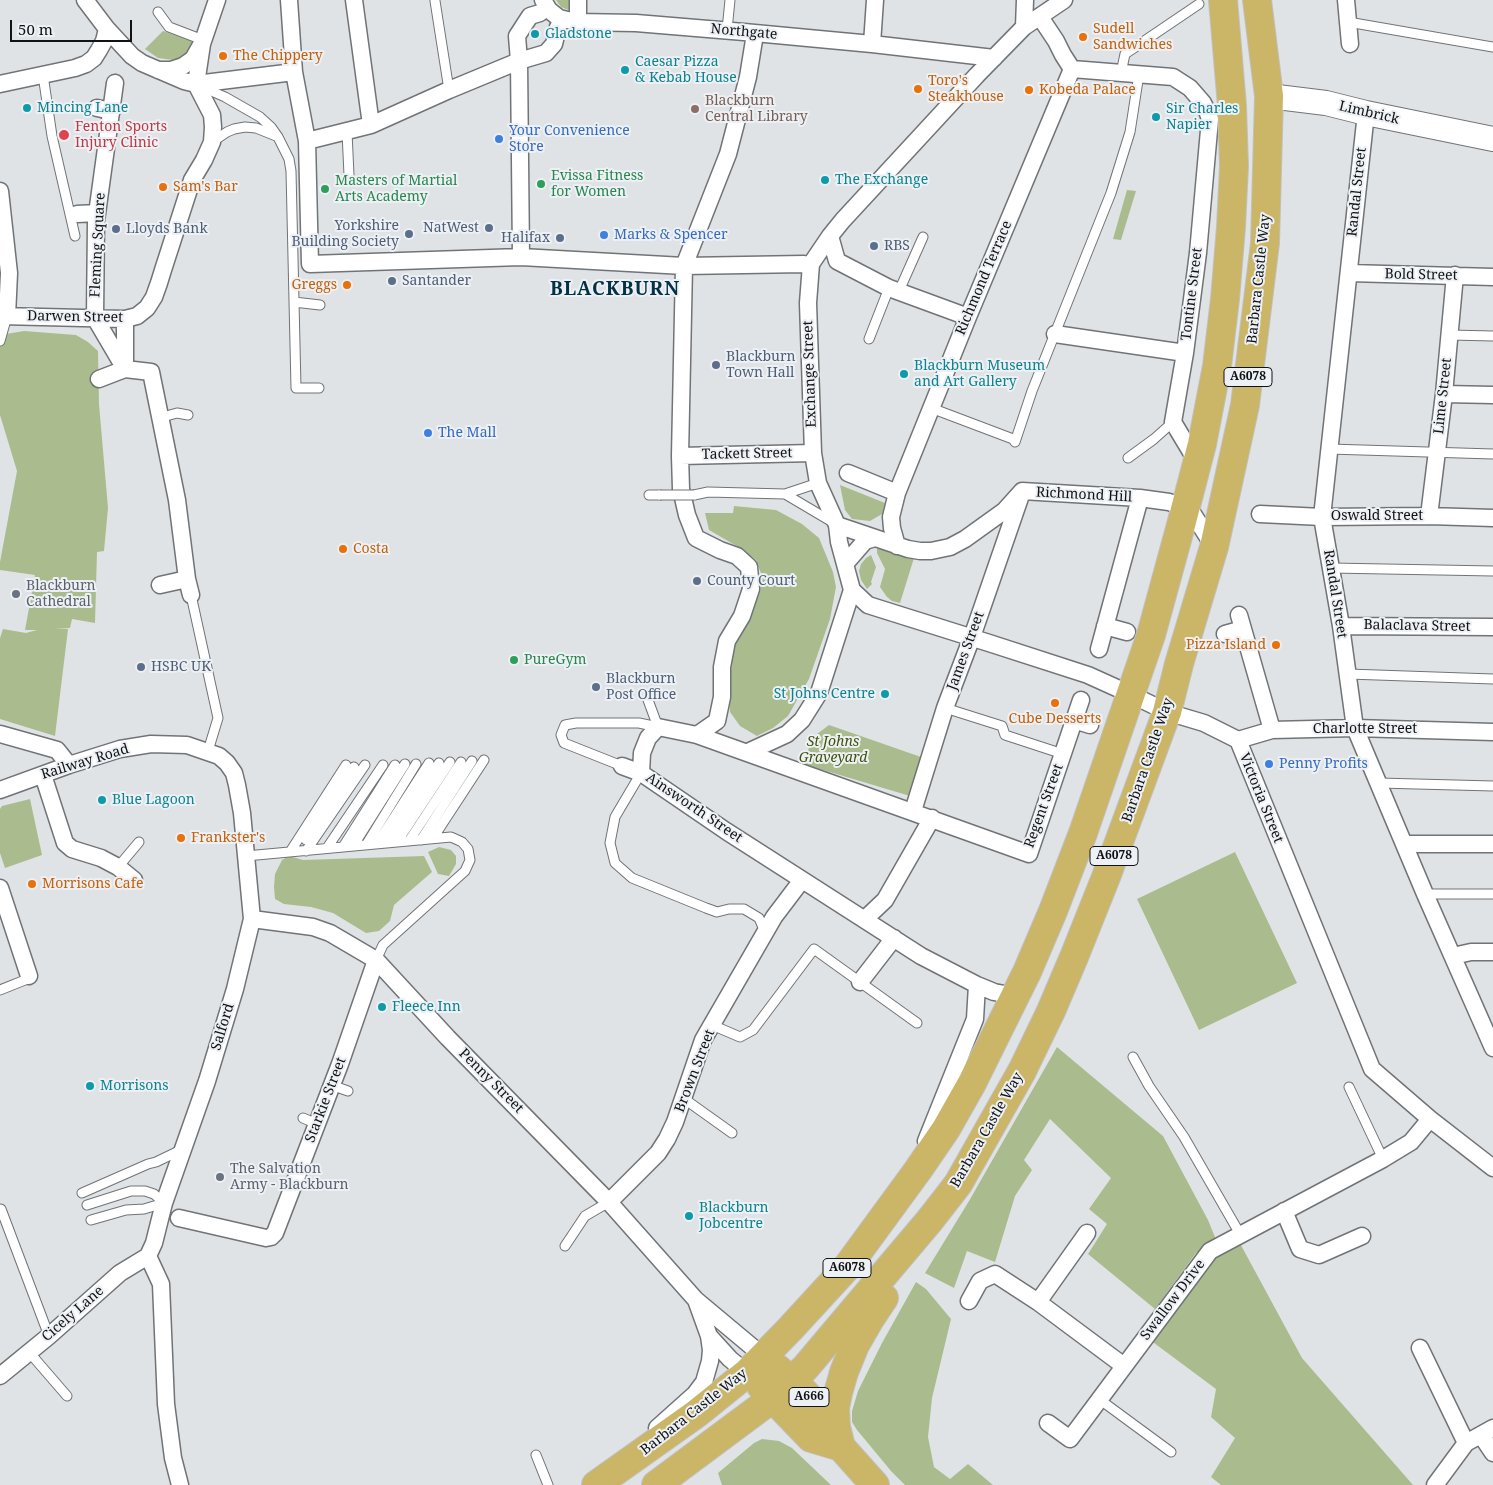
<!DOCTYPE html>
<style>
body{margin:0}
#map{position:relative;width:1493px;height:1485px;overflow:hidden;background:#dfe3e6;font-family:"Noto Serif",serif}
canvas{display:block}
.scale{position:absolute;left:10px;top:20px;width:122px;height:22px;box-sizing:border-box;border:2px solid #111213;border-top:0;padding-left:6px;font-size:15px;line-height:18px;white-space:nowrap;color:#111213;-webkit-text-stroke:4px #edf0f4;paint-order:stroke}
</style>
<div id="map">
<canvas width="1493" height="1485"></canvas>
<div class="scale">50 m</div>
</div>
<script>
const c = document.querySelector('canvas').getContext('2d');
c.lineJoin = 'round';
function fillPath(path, color) {
  c.fillStyle = color;
  c.fill(path, 'evenodd');
}
function shape(rows) {
  const path = new Path2D();
  for (const r of rows) {
    path.moveTo(r[0], r[1]);
    for (let i = 2; i < r.length; i += 2) path.lineTo(r[i], r[i + 1]);
  }
  return path;
}
function stroke(path, color, width, dash) {
  c.strokeStyle = color;
  c.lineWidth = width;
  c.lineCap = dash ? 'butt' : 'round';
  c.setLineDash(dash || []);
  c.stroke(path);
}
function label(font, color, halo, rows, align = 'center') {
  c.font = font + ' "Noto Serif",serif';
  c.lineWidth = 4;
  c.setLineDash([]);
  c.textBaseline = 'middle';
  c.strokeStyle = halo;
  c.fillStyle = color;
  for (const [text, x, y, turn = 0] of rows) {
    c.save();
    c.translate(x, y);
    c.rotate((+turn || 0) * Math.PI / 180);
    c.textAlign = isNaN(turn) ? turn : align;
    if (halo) c.strokeText(text, 0, 0);
    c.fillText(text, 0, 0);
    c.restore();
  }
}
const green = shape([
 [556,0,573,0,571,11,561,7],
 [163,31,194,42,186,53,181,58,173,60,158,58,145,49],
 [1127,190,1136,191,1121,240,1113,239],
 [24,331,76,335,88,342,98,351,99,404,108,508,104,551,97,552,95,623,72,619,70,628,55,629,68,629,55,736,0,719,0,638,3,629,26,633,37,630,25,630,35,575,0,570,0,562,17,471,0,415,0,335],
 [840,485,885,503,882,514,870,521,852,519,845,510],
 [734,506,776,510,802,524,819,538,833,572,836,587,830,619,809,679,788,716,773,728,757,736,740,726,730,712,729,697,733,644,750,618,760,592,762,576,756,560,740,548,709,530,705,513,733,513],
 [877,549,887,549,914,558,900,603,892,601,887,597,880,587,885,569,877,553],
 [871,555,876,567,871,582,872,584,867,589,861,580,859,571,861,564,866,558],
 [829,725,921,757,910,796,803,764,813,737],
 [30,799,42,855,5,868,0,853,0,809,2,806],
 [439,847,451,850,456,856,456,864,449,876,438,874,428,852],
 [1235,852,1297,983,1199,1030,1137,899],
 [289,856,303,860,424,856,432,872,394,905,390,921,379,931,366,933,333,913,311,907,284,904,275,899,274,887,275,874,282,860],
 [1057,1047,1163,1136,1208,1220,1217,1242,1196,1253,1155,1309,1088,1254,1107,1224,1089,1209,1111,1178,1050,1119,1024,1160,1032,1170,1015,1196,995,1262,967,1251,954,1288,925,1273,969,1201],
 [1236,1236,1302,1358,1413,1485,1221,1485,1211,1477,1235,1438,1211,1417,1216,1389,1146,1337,1210,1251],
 [916,1282,926,1289,951,1319,932,1398,928,1437,934,1467,950,1479,968,1464,993,1485,905,1485,891,1471,857,1430,852,1422,852,1411,858,1391,882,1343],
 [762,1439,779,1441,792,1448,831,1485,722,1485,718,1473,754,1443]
]);
const lane = shape([
 [435,1,449,90],
 [158,12,169,27,203,40],
 [1348,22,1493,47],
 [727,30,730,0],
 [1121,73,1125,54,1199,4],
 [43,75,52,136,75,236],
 [200,86,225,97,260,117,271,127,278,137,289,159,291,171,296,388,319,388],
 [347,132,349,175],
 [212,142,227,132,234,129,245,127,256,128,276,136],
 [899,291,923,237],
 [294,302,320,305],
 [1450,335,1493,336],
 [869,339,889,288],
 [0,341,7,316],
 [931,408,1013,439,1015,442,1032,391,1111,193,1130,132,1139,74],
 [159,418,177,413,188,415],
 [1329,449,1493,454],
 [1128,458,1154,439,1173,422],
 [785,494,834,523],
 [649,495,660,495],
 [694,495,708,492,785,494,818,483],
 [1331,568,1493,571],
 [191,595,218,718,208,751],
 [1348,674,1493,679],
 [648,700,658,727],
 [945,708,1002,726,1005,735,1063,754],
 [622,766,564,743,561,735,565,725,576,723,639,723,658,727],
 [641,773,615,817,610,843,615,863,632,878,706,908,717,912,729,909,744,909,759,918,765,932],
 [1379,783,1493,786],
 [433,838,484,760],
 [306,840,354,767],
 [421,840,472,761],
 [409,841,461,762],
 [397,842,450,762],
 [387,843,439,763],
 [377,844,429,763],
 [366,845,416,764],
 [353,846,405,764],
 [343,847,395,765],
 [327,848,383,765],
 [306,851,365,765],
 [290,852,346,765],
 [246,856,451,837,462,842,468,849,470,860,465,871,383,945,376,960],
 [118,867,139,842],
 [1425,894,1493,894],
 [0,990,25,980,29,976],
 [712,1025,740,1037,753,1030,814,949,917,1023],
 [1133,1057,1149,1086,1184,1137,1240,1234],
 [331,1085,348,1091],
 [1349,1087,1383,1159],
 [683,1098,732,1133],
 [303,1118,317,1124],
 [82,1193,148,1164,156,1162,183,1149],
 [87,1205,131,1191,145,1191,154,1194,164,1203],
 [1,1209,49,1336],
 [91,1220,126,1210,144,1209,164,1203],
 [565,1246,585,1216,609,1202],
 [29,1352,67,1396],
 [1099,1399,1171,1452],
 [536,1455,548,1485]
]);
const street = shape([
 [85,0,107,29,132,56,142,63,184,81,196,84,294,72],
 [289,0,294,72,307,141,310,264,521,257,684,266,804,264],
 [354,0,371,125],
 [543,0,549,10,559,18,576,22,636,23,744,32,872,44,994,58],
 [1346,0,1350,44],
 [1040,17,1056,41,1063,55,1072,69],
 [576,22,578,19,578,0],
 [1024,27,1025,0],
 [872,44,875,0],
 [1072,69,1173,77,1190,88,1203,103,1207,111,1210,119,1198,253,1185,353,1173,422,1197,462],
 [158,70,171,70,183,66,193,59,201,45],
 [115,83,96,221,95,318,125,369],
 [0,84,75,68,86,64,94,58,99,50,104,41,107,29],
 [196,84,202,44,217,0],
 [97,108,112,111],
 [1366,113,1322,517,1341,626,1355,728,1425,894,1493,1048],
 [307,141,371,125,449,90,519,61,546,53,554,44,558,27],
 [0,191,9,273,7,316],
 [77,214,97,213],
 [830,236,837,261,889,288,968,317],
 [521,257,519,61,517,36,530,16,540,13],
 [1349,273,1493,277],
 [0,316,125,319,137,316,147,308,154,297,159,283,163,270,192,180,204,160,212,142,213,127,212,115,196,84],
 [125,319,125,369],
 [1055,334,1185,353],
 [99,379,125,369,151,372,177,500,187,579,191,595],
 [1444,394,1493,395],
 [680,456,813,453],
 [848,473,897,493],
 [1260,514,1322,517,1429,516,1493,518],
 [1429,516,1444,394,1455,275],
 [837,525,908,549,920,551,931,551,950,547,965,539,1004,511,1022,491,1140,498,1169,502,1186,508,1193,514,1214,547],
 [897,546,892,528,891,517,897,493,968,317,1072,69],
 [845,564,865,541,875,538],
 [160,585,187,579],
 [852,590,868,605,989,643,1088,675,1130,694,1167,712,1204,723,1238,740,1372,1069,1430,1119,1493,1168],
 [1239,615,1272,730],
 [1105,626,1127,632],
 [1341,626,1493,627],
 [1225,634,1243,629],
 [1099,649,1140,498],
 [1074,720,1090,725],
 [0,734,57,750,69,765],
 [697,735,717,721,722,697,722,667,727,641,742,616,751,589,749,567,737,556,720,550,696,538,687,515,681,489,680,456,684,266,728,154,748,77,755,34],
 [1238,740,1272,730,1355,728,1493,732],
 [748,752,787,734,802,720,819,693,852,590,839,542,837,525,818,483,813,453,808,303,811,264,830,236,843,220,977,75,1024,27,1064,0],
 [622,766,641,773,726,831,921,956,977,985,994,992,1015,996],
 [641,773,642,753,648,738,658,727,697,735,1029,854,1081,700],
 [43,775,65,843,72,849,101,858,118,867,134,880],
 [0,790,69,765,120,749,151,744,187,745,219,756,227,763,234,773,237,785,242,813,252,919,235,989,207,1081,164,1203,154,1243,148,1256,161,1284,166,1404,173,1458,180,1485],
 [913,811,945,708,972,637,1020,498],
 [1404,844,1493,844],
 [0,888,29,976],
 [252,919,313,927,330,933,376,960,448,1038,609,1202,696,1300,763,1356],
 [865,919,885,900,932,818],
 [1453,956,1471,952,1493,952],
 [860,982,894,938],
 [926,1141,975,1019,977,985],
 [609,1202,658,1153,667,1139,675,1122,703,1040,774,917,802,880],
 [1284,1211,1300,1249,1319,1255,1362,1236],
 [179,1218,266,1238,271,1237,275,1233,340,1064,376,960],
 [696,1300,709,1336,730,1359,747,1373],
 [969,1301,980,1281,995,1274,1038,1302,1124,1366],
 [1038,1302,1087,1233],
 [1420,1348,1466,1443],
 [0,1376,49,1336,120,1273,148,1256],
 [1048,1423,1070,1439,1210,1251,1383,1159,1411,1142,1430,1119],
 [657,1428,695,1394,704,1382,710,1361,711,1350,709,1336],
 [1481,1435,1493,1453],
 [1435,1485,1466,1443,1493,1428]
]);
const secondary = shape([
 [1269,96,1326,103,1366,113,1493,139]
]);
const highway = shape([
 [778,1369,803,1391,836,1427,841,1447,875,1485],
 [761,1386,811,1438,841,1447],
 [836,1427,835,1408,838,1393,844,1372,855,1345,870,1319,884,1298],
 [596,1485,696,1414,747,1373,790,1329,847,1267,918,1170,946,1129,972,1083,1027,972,1053,911,1083,833,1151,635,1181,525,1202,444,1217,366,1225,299,1231,227,1234,166,1232,106,1223,0],
 [656,1485,773,1398,805,1368,930,1220,958,1184,1022,1071,1051,1011,1074,957,1106,877,1167,712,1179,664,1214,547,1245,405,1265,243,1269,96,1257,0]
]);
const laneBridge = shape([
 [660,495,694,495]
]);
const markers = [
 [535,34,5,"#0f9aa8"],
 [1083,37,5,"#e8710a"],
 [223,56,5,"#e8710a"],
 [625,70,5,"#0f9aa8"],
 [918,89,5,"#e8710a"],
 [1029,90,5,"#e8710a"],
 [27,108,5,"#0f9aa8"],
 [695,109,5,"#8d6e63"],
 [1156,117,5,"#0f9aa8"],
 [64,135,6,"#e0444e"],
 [499,139,5,"#3f7fe0"],
 [825,180,5,"#0f9aa8"],
 [541,184,5,"#2e9e5b"],
 [163,187,5,"#e8710a"],
 [325,189,5,"#2e9e5b"],
 [489,228,5,"#5c6f8a"],
 [116,229,5,"#5c6f8a"],
 [409,234,5,"#5c6f8a"],
 [604,235,5,"#3f7fe0"],
 [560,238,5,"#5c6f8a"],
 [874,246,5,"#5c6f8a"],
 [392,281,5,"#5c6f8a"],
 [347,285,5,"#e8710a"],
 [716,365,5,"#5c6f8a"],
 [904,374,5,"#0f9aa8"],
 [428,433,5,"#3f7fe0"],
 [343,549,5,"#e8710a"],
 [697,581,5,"#5c6f8a"],
 [16,594,5,"#6b7280"],
 [1276,645,5,"#e8710a"],
 [514,660,5,"#2e9e5b"],
 [141,667,5,"#5c6f8a"],
 [596,687,5,"#5c6f8a"],
 [885,694,5,"#0f9aa8"],
 [1055,703,5,"#e8710a"],
 [1269,764,5,"#3f7fe0"],
 [102,800,5,"#0f9aa8"],
 [181,838,5,"#e8710a"],
 [32,884,5,"#e8710a"],
 [382,1007,5,"#0f9aa8"],
 [90,1086,5,"#0f9aa8"],
 [220,1177,5,"#6b7280"],
 [689,1216,5,"#0f9aa8"]
];
const shields = [
 [1248,377,48],
 [1114,856,48],
 [847,1268,48],
 [809,1397,40]
];
const shieldNames = [
 ["A6078",1248,377],
 ["A6078",1114,856],
 ["A6078",847,1268],
 ["A666",809,1397]
];
const foodNames = [
 ["Sudell",1093,29],
 ["Sandwiches",1093,45],
 ["The Chippery",233,56],
 ["Toro's",928,81],
 ["Steakhouse",928,97],
 ["Kobeda Palace",1039,90],
 ["Sam's Bar",173,187],
 ["Greggs",337,285,"right"],
 ["Costa",353,549],
 ["Pizza Island",1266,645,"right"],
 ["Cube Desserts",1055,719,"center"],
 ["Frankster's",191,838],
 ["Morrisons Cafe",42,884]
];
const streetNames = [
 ["Northgate",744,32,5],
 ["Limbrick",1369,113,13],
 ["Randal Street",1357,192,-84],
 ["Fleming Square",98,245,-87],
 ["Bold Street",1421,275,1],
 ["Richmond Terrace",984,278,-67],
 ["Barbara Castle Way",1259,279,-84],
 ["Tontine Street",1192,294,-83],
 ["Darwen Street",75,317,1],
 ["Exchange Street",810,374,-92],
 ["Lime Street",1443,396,-84],
 ["Tackett Street",747,454,-1],
 ["Richmond Hill",1084,495,3],
 ["Oswald Street",1377,516],
 ["Randal Street",1335,594,81],
 ["Balaclava Street",1417,626,1],
 ["James Street",966,651,-70],
 ["Charlotte Street",1365,729],
 ["Barbara Castle Way",1148,760,-71],
 ["Railway Road",85,762,-17],
 ["Victoria Street",1261,798,68],
 ["Regent Street",1044,806,-70],
 ["Ainsworth Street",694,808,34],
 ["Salford",223,1027,-73],
 ["Brown Street",695,1071,-69],
 ["Penny Street",491,1081,45],
 ["Starkie Street",326,1100,-69],
 ["Barbara Castle Way",987,1130,-60],
 ["Swallow Drive",1173,1300,-53],
 ["Cicely Lane",73,1314,-41],
 ["Barbara Castle Way",694,1412,-38]
];
const cultureNames = [
 ["Gladstone",545,34],
 ["Caesar Pizza",635,62],
 ["& Kebab House",635,78],
 ["Mincing Lane",37,108],
 ["Sir Charles",1166,109],
 ["Napier",1166,125],
 ["The Exchange",835,180],
 ["Blackburn Museum",914,366],
 ["and Art Gallery",914,382],
 ["St Johns Centre",875,694,"right"],
 ["Blue Lagoon",112,800],
 ["Fleece Inn",392,1007],
 ["Morrisons",100,1086],
 ["Blackburn",699,1208],
 ["Jobcentre",699,1224]
];
const educationNames = [
 ["Blackburn",705,101],
 ["Central Library",705,117]
];
const healthNames = [
 ["Fenton Sports",75,127],
 ["Injury Clinic",75,143]
];
const shopNames = [
 ["Your Convenience",509,131],
 ["Store",509,147],
 ["Marks & Spencer",614,235],
 ["The Mall",438,433],
 ["Penny Profits",1279,764]
];
const leisureNames = [
 ["Evissa Fitness",551,176],
 ["for Women",551,192],
 ["Masters of Martial",335,181],
 ["Arts Academy",335,197],
 ["PureGym",524,660]
];
const serviceNames = [
 ["Yorkshire",399,226,"right"],
 ["Building Society",399,242,"right"],
 ["NatWest",479,228,"right"],
 ["Lloyds Bank",126,229],
 ["Halifax",550,238,"right"],
 ["RBS",884,246],
 ["Santander",402,281],
 ["Blackburn",726,357],
 ["Town Hall",726,373],
 ["County Court",707,581],
 ["HSBC UK",151,667],
 ["Blackburn",606,679],
 ["Post Office",606,695]
];
const worshipNames = [
 ["Blackburn",26,586],
 ["Cathedral",26,602],
 ["The Salvation",230,1169],
 ["Army - Blackburn",230,1185]
];
const parkNames = [
 ["St Johns",833,742],
 ["Graveyard",833,758]
];
const districtNames = [
 ["BLACKBURN",615,290]
];
fillPath(green, '#aabc8d');
stroke(lane, '#707477', 11);
stroke(street, '#707477', 19);
stroke(secondary, '#707477', 26);
stroke(highway, '#c1c1c2', 30);
stroke(lane, '#fff', 9);
stroke(street, '#fff', 16);
stroke(secondary, '#fff', 24);
stroke(highway, '#cbb566', 28);
stroke(laneBridge, '#707477', 11, []);
stroke(laneBridge, '#fff', 9);
for (const [x, y, r, color] of markers) {
  const dot = new Path2D();
  dot.arc(x, y, r, 0, 2 * Math.PI);
  c.fillStyle = color;
  c.fill(dot);
  stroke(dot, '#edf0f4', 2);
}
for (const [x, y, w] of shields) {
  const box = new Path2D();
  box.roundRect(x - w / 2, y - 9.5, w, 19, 4);
  c.fillStyle = '#edf0f4';
  c.fill(box);
  stroke(box, '#111213', 1);
}
label('bold 12px', '#111213', null, shieldNames);
label('14px', '#c56008', '#edf0f4', foodNames, 'left');
label('14px', '#111213', '#edf0f4', streetNames);
label('14px', '#0d838f', '#edf0f4', cultureNames, 'left');
label('14px', '#785e54', '#edf0f4', educationNames, 'left');
label('14px', '#be3a42', '#edf0f4', healthNames, 'left');
label('14px', '#366cbe', '#edf0f4', shopNames, 'left');
label('14px', '#27864d', '#edf0f4', leisureNames, 'left');
label('14px', '#4e5e75', '#edf0f4', serviceNames, 'left');
label('14px', '#5b616d', '#edf0f4', worshipNames, 'left');
label('italic 14px', '#3e520a', '#edf0f4', parkNames);
c.letterSpacing = '1px';
label('bold 19px', '#033146', '#edf0f4', districtNames);
c.letterSpacing = '0px';
</script>
